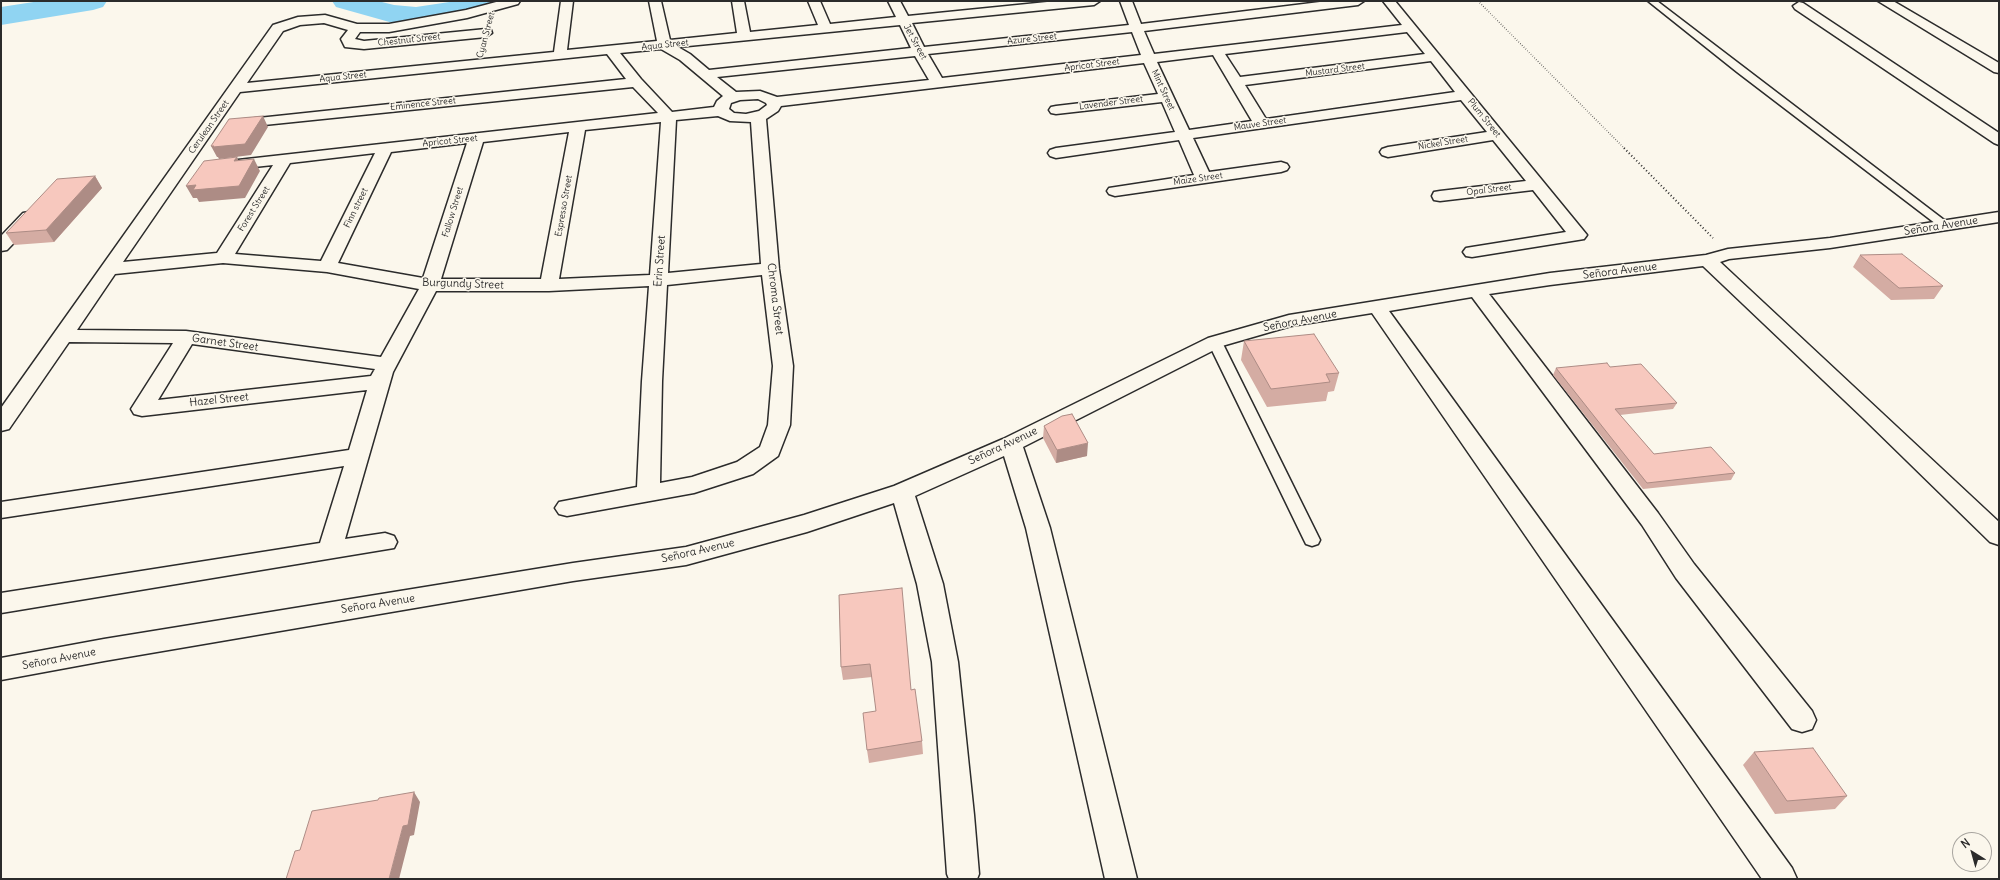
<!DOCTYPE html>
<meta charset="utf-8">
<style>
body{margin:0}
#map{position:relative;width:2000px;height:880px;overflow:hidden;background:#fbf7ec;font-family:Delius,sans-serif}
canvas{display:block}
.frame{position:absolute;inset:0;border:2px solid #2b2b2b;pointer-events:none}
.north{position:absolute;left:1952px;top:832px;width:40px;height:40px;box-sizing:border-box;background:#fbf7ec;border:1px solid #a8a59f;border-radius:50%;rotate:323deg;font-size:11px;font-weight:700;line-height:16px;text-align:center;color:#2b2b2b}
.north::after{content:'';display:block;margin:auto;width:14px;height:18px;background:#2b2b2b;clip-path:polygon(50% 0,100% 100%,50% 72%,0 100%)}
</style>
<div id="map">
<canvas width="2000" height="880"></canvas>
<div class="frame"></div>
<div class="north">N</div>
</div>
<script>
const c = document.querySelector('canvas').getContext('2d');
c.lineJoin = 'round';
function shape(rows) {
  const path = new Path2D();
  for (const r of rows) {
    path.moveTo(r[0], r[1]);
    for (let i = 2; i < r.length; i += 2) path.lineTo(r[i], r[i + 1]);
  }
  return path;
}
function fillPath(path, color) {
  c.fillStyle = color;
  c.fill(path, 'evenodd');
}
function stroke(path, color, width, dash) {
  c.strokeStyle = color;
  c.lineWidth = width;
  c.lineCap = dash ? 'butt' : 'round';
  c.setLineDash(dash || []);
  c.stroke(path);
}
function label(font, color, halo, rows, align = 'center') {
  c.font = font + ' Delius,sans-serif';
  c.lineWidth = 3;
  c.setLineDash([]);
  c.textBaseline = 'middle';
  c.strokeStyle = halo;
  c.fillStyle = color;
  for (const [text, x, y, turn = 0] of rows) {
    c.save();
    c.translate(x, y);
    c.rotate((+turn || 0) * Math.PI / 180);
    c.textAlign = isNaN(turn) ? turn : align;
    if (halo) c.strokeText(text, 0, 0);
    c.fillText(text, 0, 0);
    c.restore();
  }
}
const river = shape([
 [40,1,107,1,103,7,93,10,1,25,1,7,40,1],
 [332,1,378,1,394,5,416,7,456,1,502,1,498,7,470,15,416,25,393,23,336,7,332,1]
]);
const pathFar1 = shape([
 [1478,1,1625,149]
]);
const path = shape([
 [1624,148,1713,238]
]);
const service = shape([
 [1648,1,1657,1,1948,223,1950,225,1948,227,1940,227,1737,72,1648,1],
 [1215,338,1220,339,1222,342,1320,540,1318,544,1312,546,1306,544,1304,540,1208,342,1210,339,1215,338]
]);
const minor = shape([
 [500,1,520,1,518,4,467,18,389,32,360,32,355,39,364,41,486,29,491,30,492,33,486,37,364,49,345,47,341,39,348,30,324,23,300,25,283,31,247,83,554,52,561,1,573,1,567,50,657,41,649,1,661,1,670,40,737,33,732,1,744,1,750,32,818,25,808,1,820,1,830,24,896,17,888,1,900,1,908,16,1057,1,1100,1,1094,5,912,23,924,47,1129,25,1120,1,1132,1,1141,24,1328,1,1364,1,1358,5,1144,31,1154,54,1402,25,1383,1,1395,1,1587,235,1584,239,1578,240,1472,257,1466,256,1463,252,1466,248,1472,247,1566,232,1533,190,1440,201,1434,200,1432,196,1434,192,1440,191,1526,181,1493,140,1388,157,1382,155,1380,152,1382,149,1388,147,1487,132,1461,100,1193,138,1209,172,1281,162,1287,164,1289,167,1287,170,1281,172,1115,196,1109,194,1107,191,1109,188,1194,175,1179,140,1056,158,1050,156,1048,153,1050,150,1056,148,1175,132,1162,102,1056,114,1051,113,1049,110,1051,107,1056,106,1158,94,1144,63,781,106,778,111,766,119,779,269,793,366,790,425,778,456,753,474,694,493,567,516,559,514,555,508,559,502,637,487,642,381,649,286,549,291,436,291,393,372,345,539,385,533,394,536,397,542,394,548,1,613,1,593,320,543,344,466,1,518,1,502,349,450,367,390,142,416,134,414,131,409,173,343,69,342,9,429,1,431,1,408,273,25,298,17,325,15,357,24,389,24,466,10,500,1],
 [900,25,911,48,709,70,690,54,678,47,900,25],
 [1132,32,1141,55,942,78,928,54,1132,32],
 [1407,32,1425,54,1240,77,1225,54,1407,32],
 [661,49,680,60,723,96,717,101,714,107,672,112,641,79,620,53,661,49],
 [607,54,626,79,230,121,228,124,230,127,235,128,633,87,658,113,220,162,218,165,220,168,226,170,273,165,217,253,123,262,240,92,607,54],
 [1213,55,1252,121,1189,130,1157,62,1213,55],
 [915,56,929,80,777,97,760,91,736,92,717,77,915,56],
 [1431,61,1455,92,1266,119,1245,85,1431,61],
 [758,99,766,103,767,105,759,111,746,114,734,113,729,109,731,103,740,100,758,99],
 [718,116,730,121,751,122,761,264,668,273,676,120,718,116],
 [661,122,650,275,559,279,585,130,661,122],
 [569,132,541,279,441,279,483,142,569,132],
 [467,143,423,278,338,263,391,152,467,143],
 [375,153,321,261,235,254,290,163,375,153],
 [223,263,327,272,419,289,381,357,186,331,77,330,115,274,223,263],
 [762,275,773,366,768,425,760,447,737,462,692,477,660,483,662,381,667,285,762,275],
 [192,344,375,369,371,376,158,400,192,344],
 [1878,1,1893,1,1999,63,1999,73,1994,72,1878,1],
 [1799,2,1803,3,1999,133,1999,145,1994,143,1795,9,1793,6,1799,2],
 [29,212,35,213,38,217,35,221,7,250,1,251,1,236,23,213,29,212],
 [1999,212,1999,222,1830,248,1729,259,1720,262,1999,522,1999,545,1990,542,1863,418,1703,266,1550,285,1489,294,1658,513,1694,564,1812,711,1816,720,1812,729,1802,732,1792,729,1676,578,1642,525,1472,297,1389,311,1792,868,1797,879,1762,879,1372,313,1291,326,1222,346,1023,447,1050,528,1137,879,1105,879,1026,528,1004,456,915,496,943,584,958,662,974,815,979,874,977,879,949,879,947,874,932,662,917,584,894,503,807,532,686,565,573,581,104,661,1,680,1,658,104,639,573,563,686,547,804,515,894,486,1003,439,1208,338,1289,315,1550,273,1706,255,1728,249,1830,238,1999,212]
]);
const wall = shape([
 [95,176,102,188,54,242,14,245,6,233],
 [1860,255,1943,286,1934,299,1891,300,1853,267],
 [1244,341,1339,373,1334,391,1328,392,1326,401,1267,407,1241,360],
 [1610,367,1677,403,1673,409,1620,415,1654,454,1735,473,1731,480,1643,489,1553,375,1556,368],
 [1044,426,1087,456,1056,463,1043,438],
 [839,595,911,690,922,741,923,754,869,763,867,750,876,711,872,677,843,680,841,667],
 [1754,752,1847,796,1835,809,1775,814,1743,765]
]);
const shadedWall = shape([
 [263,116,268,127,251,155,219,159,218,157,217,157,211,146],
 [237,157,242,169,234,161],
 [254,159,260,171,245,198,199,202,197,198,193,198,186,186],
 [95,176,102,188,54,242,46,230],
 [1088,443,1087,456,1056,463,1057,450],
 [414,792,420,802,414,835,410,836,399,879,389,879,403,826]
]);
const building = shape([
 [263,116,245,144,213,147,214,146,211,146,229,119,263,116],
 [237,157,234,161,254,159,239,186,193,190,196,185,186,186,204,161,237,157],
 [95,176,46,230,6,233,57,179,95,176],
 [1902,254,1943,286,1899,288,1860,255,1902,254],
 [1314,334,1339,373,1326,374,1330,382,1271,389,1244,341,1314,334],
 [1607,363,1610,367,1641,364,1677,403,1615,409,1654,454,1711,447,1735,473,1647,483,1556,368,1607,363],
 [1072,414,1088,443,1057,450,1044,426,1062,416,1072,414],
 [902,588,911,690,915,689,922,741,867,750,863,713,876,711,870,664,841,667,839,595,902,588],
 [1813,748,1847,796,1787,801,1754,752,1813,748],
 [414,792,408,825,403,826,389,879,286,879,295,851,300,850,312,811,378,800,379,798,414,792]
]);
const farStreetnames = [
 ["Cyan Street",486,35,-75],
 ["Azure Street",1032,39,-6],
 ["Chestnut Street",409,40,-6],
 ["Jet Street",915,42,61],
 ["Aqua Street",665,45,-6],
 ["Apricot Street",1092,65,-7],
 ["Mustard Street",1335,70,-7],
 ["Aqua Street",343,77,-6],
 ["Mint Street",1163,90,65],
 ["Lavender Street",1111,103,-7],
 ["Eminence Street",423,104,-6],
 ["Plum Street",1484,118,51],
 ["Mauve Street",1260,124,-8],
 ["Cerulean Street",209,127,-55],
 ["Apricot Street",450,141,-6],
 ["Nickel Street",1443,143,-9],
 ["Maize Street",1198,179,-8],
 ["Opal Street",1489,190,-7],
 ["Espresso Street",564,206,-80],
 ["Finn street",356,208,-64],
 ["Forest Street",254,209,-58],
 ["Fallow Street",453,212,-73]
];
const streetNames = [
 ["Señora Avenue",1941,226,-9],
 ["Erin Street",660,261,-86],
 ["Señora Avenue",1620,271,-7],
 ["Burgundy Street",463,284,2],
 ["Chroma Street",775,299,83],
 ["Señora Avenue",1300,321,-11],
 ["Garnet Street",225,343,8],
 ["Hazel Street",219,400,-6],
 ["Señora Avenue",1003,446,-25],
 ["Señora Avenue",698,551,-13],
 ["Señora Avenue",378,604,-9],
 ["Señora Avenue",59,659,-11]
];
fillPath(river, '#90d4f2');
stroke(service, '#2b2b2b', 3);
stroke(minor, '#2b2b2b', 3);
stroke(pathFar1, '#2b2b2b', 1.5, [0.5, 2]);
stroke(path, '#2b2b2b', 2, [1, 2.5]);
fillPath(service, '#fbf7ec');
fillPath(minor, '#fbf7ec');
fillPath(wall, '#d4aca3');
fillPath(shadedWall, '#ad8c85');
fillPath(building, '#f7c8be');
stroke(building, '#ad8c85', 1);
label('9px', '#2b2b2b', '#fbf7ec', farStreetnames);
label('11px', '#2b2b2b', '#fbf7ec', streetNames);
</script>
